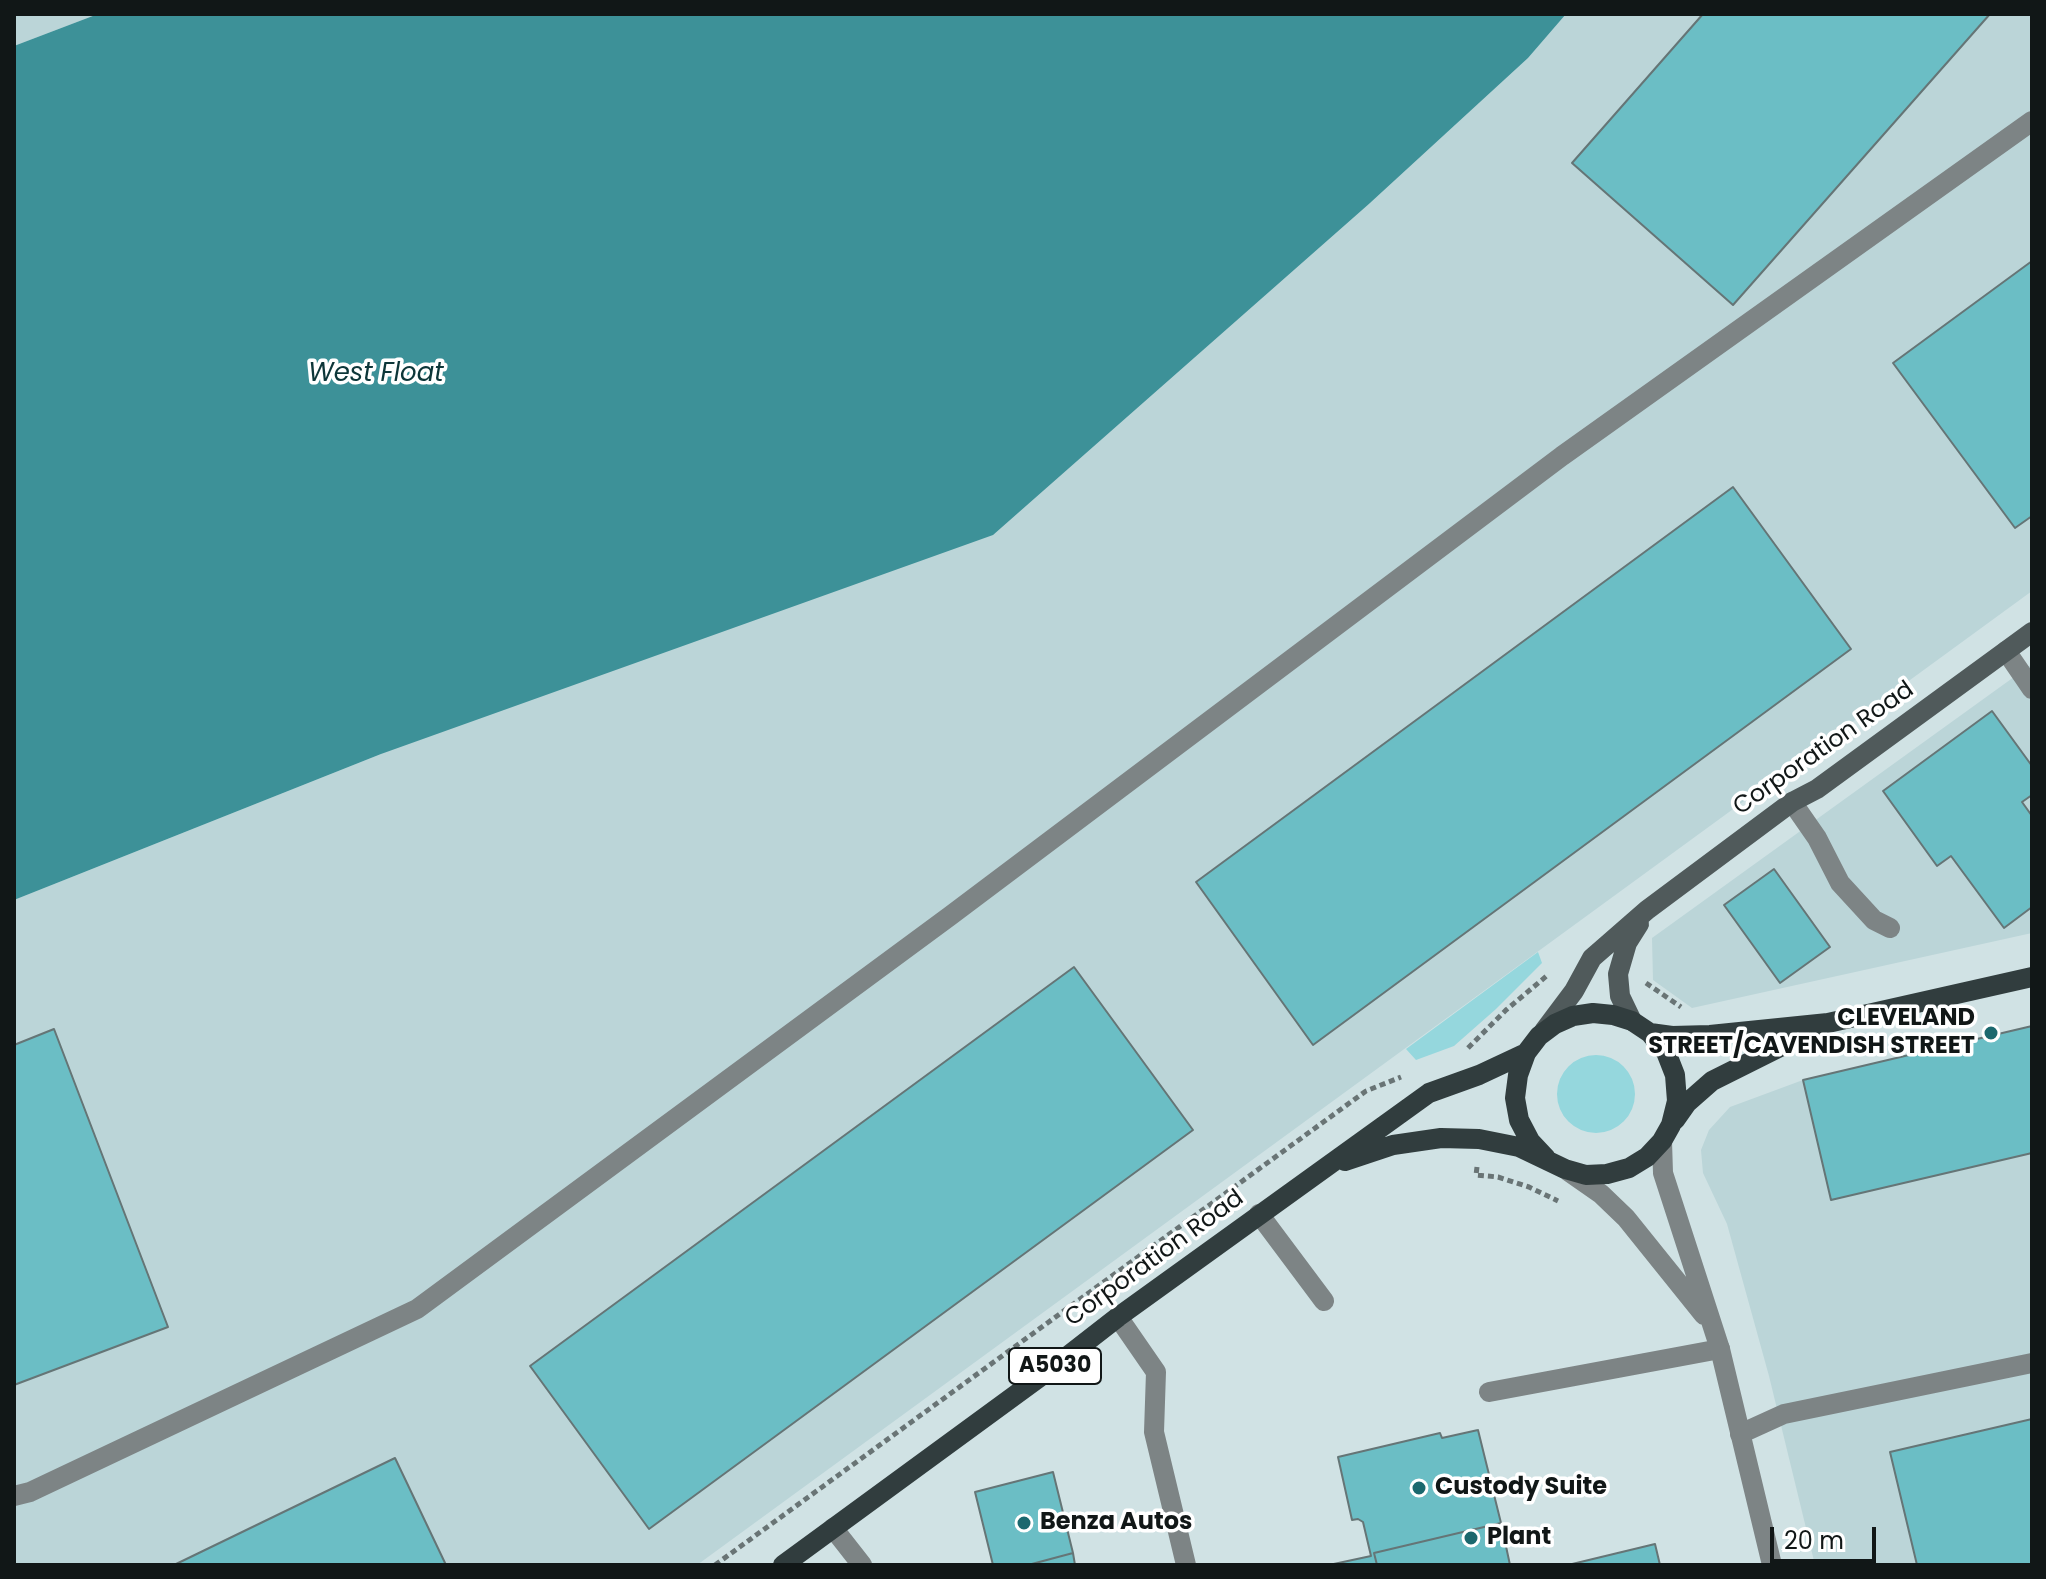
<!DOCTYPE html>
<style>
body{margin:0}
#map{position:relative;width:2046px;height:1579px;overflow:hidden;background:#d0e2e4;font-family:Poppins,sans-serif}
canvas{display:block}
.frame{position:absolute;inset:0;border:16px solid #111717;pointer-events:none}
.scale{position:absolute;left:1770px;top:1527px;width:106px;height:36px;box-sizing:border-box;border:4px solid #111717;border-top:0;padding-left:10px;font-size:24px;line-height:28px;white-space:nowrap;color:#111717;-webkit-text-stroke:6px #fff;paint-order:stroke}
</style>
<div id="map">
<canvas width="2046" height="1579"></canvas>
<div class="frame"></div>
<div class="scale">20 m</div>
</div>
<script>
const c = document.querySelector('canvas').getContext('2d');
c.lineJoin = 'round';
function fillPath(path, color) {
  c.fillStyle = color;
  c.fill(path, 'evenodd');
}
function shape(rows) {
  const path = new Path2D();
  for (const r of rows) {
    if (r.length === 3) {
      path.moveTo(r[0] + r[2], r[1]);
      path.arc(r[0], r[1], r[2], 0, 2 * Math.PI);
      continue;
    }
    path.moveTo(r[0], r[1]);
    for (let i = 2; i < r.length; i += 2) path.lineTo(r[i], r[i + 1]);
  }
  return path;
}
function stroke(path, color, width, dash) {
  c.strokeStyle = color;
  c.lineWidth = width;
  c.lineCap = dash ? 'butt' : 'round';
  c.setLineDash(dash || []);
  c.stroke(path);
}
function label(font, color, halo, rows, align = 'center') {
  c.font = font + ' Poppins,sans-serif';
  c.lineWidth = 7;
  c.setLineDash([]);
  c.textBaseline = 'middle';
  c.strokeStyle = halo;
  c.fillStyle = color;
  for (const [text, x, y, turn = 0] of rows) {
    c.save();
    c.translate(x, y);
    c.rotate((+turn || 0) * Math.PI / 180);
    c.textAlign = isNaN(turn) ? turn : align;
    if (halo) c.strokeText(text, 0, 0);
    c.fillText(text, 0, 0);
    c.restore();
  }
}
const built = shape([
 [14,14,98,14,14,46],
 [1566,14,2032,14,2032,591,697,1565,14,1565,14,900,381,754,1370,203,1528,58],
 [2032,664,2032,933,1692,1008,1653,980,1652,938],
 [2032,1026,2032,1565,1815,1565,1769,1376,1727,1224,1703,1173,1701,1150,1709,1130,1730,1107,1803,1080]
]);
const green = shape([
 [1538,952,1542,963,1496,1009,1454,1046,1416,1060,1406,1049],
 [1596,1094,39]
]);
const water = shape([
 [98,14,1566,14,1528,58,1370,203,993,535,381,754,14,900,14,46]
]);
const building = shape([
 [1703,14,1990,14,1733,305,1572,163,1703,14],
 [2032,261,2032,516,2015,528,1893,363,2032,261],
 [1733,487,1851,649,1313,1045,1196,882,1733,487],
 [1992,711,2032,766,2032,795,2022,802,2032,816,2032,907,2004,928,1951,856,1937,866,1883,791,1992,711],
 [1774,869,1830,947,1780,983,1724,905,1774,869],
 [1074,967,1193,1130,649,1529,530,1366,1074,967],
 [2032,1026,2032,1153,1831,1200,1803,1080,2032,1026],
 [54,1029,168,1327,14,1385,14,1045,54,1029],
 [2032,1419,2032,1565,1917,1565,1890,1452,2032,1419],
 [1478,1430,1501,1523,1374,1553,1377,1565,1329,1565,1371,1556,1363,1522,1358,1519,1352,1520,1338,1457,1440,1433,1442,1438,1478,1430],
 [395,1458,446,1565,174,1565,395,1458],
 [1053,1472,1073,1553,1028,1565,993,1565,975,1492,1053,1472],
 [1501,1523,1510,1565,1377,1565,1374,1553,1501,1523],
 [1655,1544,1660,1565,1568,1565,1655,1544],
 [1073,1553,1075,1565,1028,1565,1073,1553]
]);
const path = shape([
 [1646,983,1681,1007],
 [1468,1048,1506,1010,1549,974],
 [1477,1167,1476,1175,1498,1177,1529,1187,1558,1201],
 [715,1565,1366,1091,1401,1077]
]);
const service = shape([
 [2006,651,2032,689],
 [1792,802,1817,838,1840,883,1874,920,1890,928],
 [1259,1214,1324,1301],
 [1118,1317,1156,1372,1154,1432,1186,1565],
 [1489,1392,1720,1349],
 [1740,1434,1784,1414,2032,1363],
 [14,1496,30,1492,417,1309,950,916,1562,456,2032,121],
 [833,1528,862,1565]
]);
const minor = shape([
 [1662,1141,1663,1173,1720,1349,1772,1565],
 [1568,1171,1601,1194,1626,1218,1704,1315]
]);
const secondary = shape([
 [1632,1021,1620,996,1618,974,1627,943,1639,924],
 [1544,1031,1574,991,1592,958,1647,910,1792,802,1817,789,2032,632]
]);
const primary = shape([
 [1650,1033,1672,1036,1710,1035,1828,1023,2032,977],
 [1675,1120,1687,1103,1712,1081,1814,1030],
 [1345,1161,1393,1145,1441,1138,1479,1139,1519,1147,1565,1169,1586,1175,1607,1174,1629,1168,1647,1157,1662,1141,1671,1125,1677,1101,1675,1075,1666,1052,1650,1033,1632,1021,1613,1015,1593,1013,1573,1016,1555,1024,1539,1036,1526,1053,1518,1075,1515,1098,1519,1120,1530,1141,1546,1158],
 [783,1565,1055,1366,1118,1317,1429,1093,1479,1075,1526,1053]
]);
const markers = [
 [1991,1033,8,"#1b686e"],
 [1419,1488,8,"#1b686e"],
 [1024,1523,8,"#1b686e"],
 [1471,1538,8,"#1b686e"]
];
const shields = [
 [1055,1366,92]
];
const shieldNames = [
 ["A5030",1055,1366]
];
const streetNames = [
 ["Corporation Road",1824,749,-35],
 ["Corporation Road",1155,1259,-36]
];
const poiNames = [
 ["CLEVELAND",1975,1019,"right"],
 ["STREET/CAVENDISH STREET",1975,1047,"right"],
 ["Custody Suite",1435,1488],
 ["Benza Autos",1040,1523],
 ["Plant",1487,1538]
];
const waterNames = [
 ["West Float",376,374]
];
fillPath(built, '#bbd5d8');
fillPath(green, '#95d7dd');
fillPath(water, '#3d9198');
fillPath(building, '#6bbec5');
stroke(building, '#657576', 2);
stroke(path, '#697475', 5, [6, 4]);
stroke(service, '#7d8485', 20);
stroke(minor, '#7d8485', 20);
stroke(secondary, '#505a5b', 20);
stroke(primary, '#313d3e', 20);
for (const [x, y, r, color] of markers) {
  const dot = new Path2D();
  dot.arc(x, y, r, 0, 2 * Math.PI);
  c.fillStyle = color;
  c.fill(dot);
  stroke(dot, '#fff', 3);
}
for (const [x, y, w] of shields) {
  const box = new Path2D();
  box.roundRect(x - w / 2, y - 18, w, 36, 6);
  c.fillStyle = '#fff';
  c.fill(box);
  stroke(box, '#111717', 2);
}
label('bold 22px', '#111717', null, shieldNames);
label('24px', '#111717', '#fff', streetNames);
label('bold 24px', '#111717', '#fff', poiNames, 'left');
label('italic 26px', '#0d3639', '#fff', waterNames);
</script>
